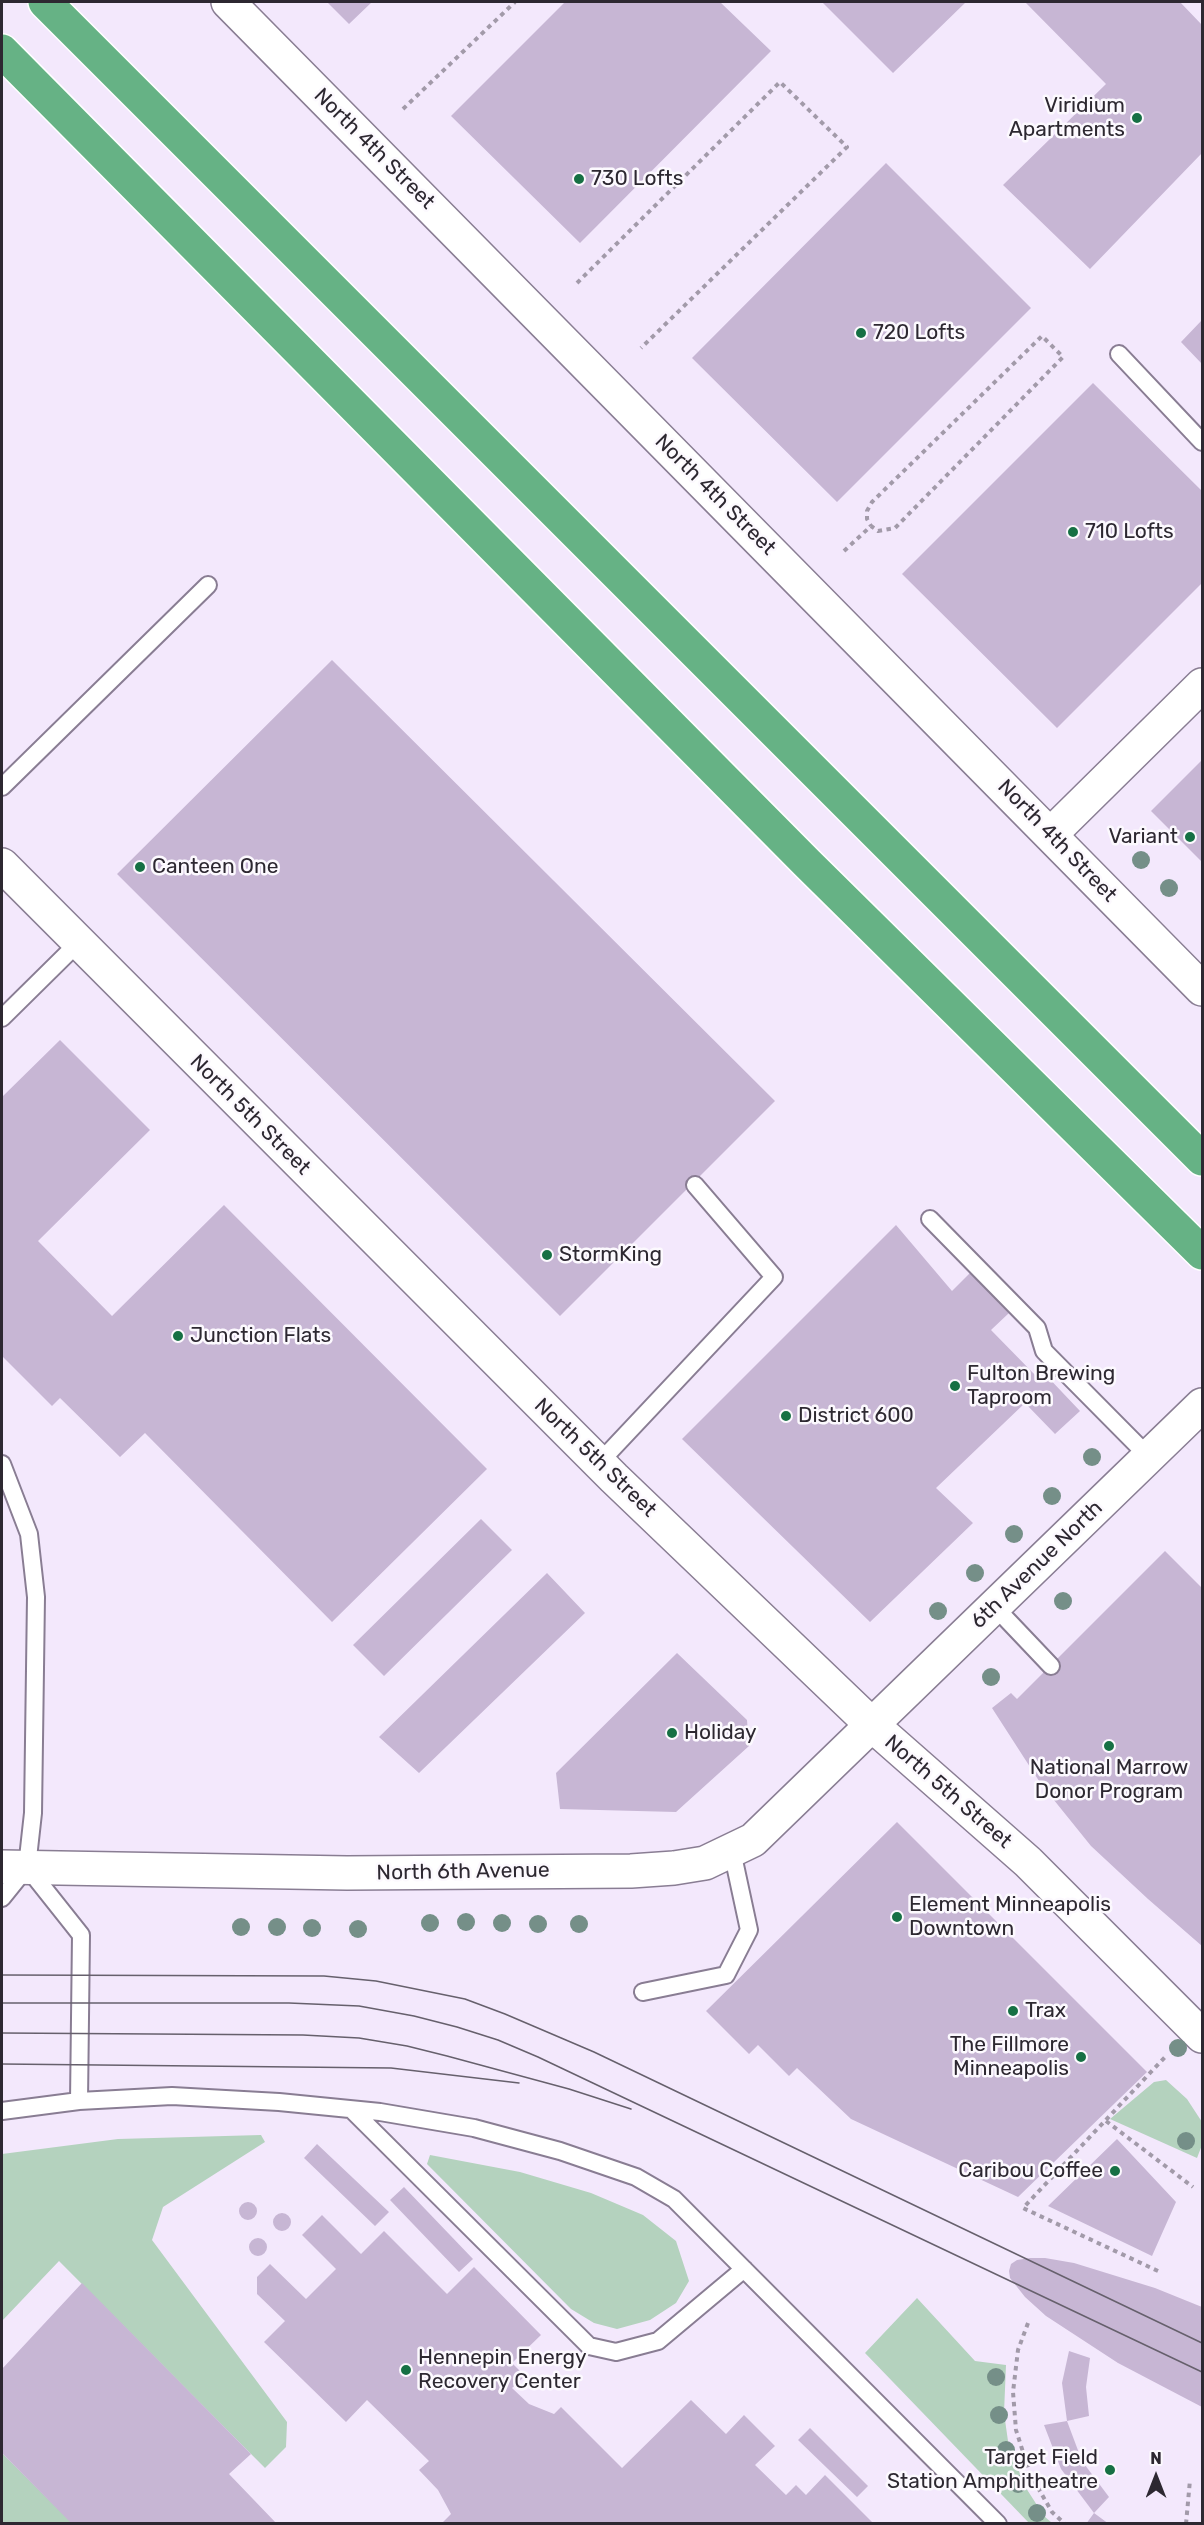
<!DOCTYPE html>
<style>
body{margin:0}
#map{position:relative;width:1204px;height:2525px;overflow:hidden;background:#f3e8fc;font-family:Rubik,sans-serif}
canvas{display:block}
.frame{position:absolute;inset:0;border:3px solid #2d2831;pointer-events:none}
.north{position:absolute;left:1126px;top:2447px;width:60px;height:60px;-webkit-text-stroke:4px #fcf9fe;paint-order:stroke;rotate:0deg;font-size:16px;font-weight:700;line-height:24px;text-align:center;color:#2d2831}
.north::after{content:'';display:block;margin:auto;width:21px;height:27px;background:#2d2831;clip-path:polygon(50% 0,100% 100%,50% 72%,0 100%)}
</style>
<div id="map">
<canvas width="1204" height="2525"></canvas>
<div class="frame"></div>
<div class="north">N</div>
</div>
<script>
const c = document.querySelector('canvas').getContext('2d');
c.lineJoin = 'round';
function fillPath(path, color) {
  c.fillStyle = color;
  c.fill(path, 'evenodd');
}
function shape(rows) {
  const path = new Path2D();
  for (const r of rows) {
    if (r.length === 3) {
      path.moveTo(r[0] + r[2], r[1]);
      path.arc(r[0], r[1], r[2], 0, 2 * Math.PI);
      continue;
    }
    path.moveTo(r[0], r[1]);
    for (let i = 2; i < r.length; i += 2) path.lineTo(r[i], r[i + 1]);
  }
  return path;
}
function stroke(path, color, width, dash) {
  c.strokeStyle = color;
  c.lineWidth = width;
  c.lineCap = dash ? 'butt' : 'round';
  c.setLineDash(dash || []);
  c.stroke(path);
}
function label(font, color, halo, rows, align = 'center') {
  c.font = font + ' Rubik,sans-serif';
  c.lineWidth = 5;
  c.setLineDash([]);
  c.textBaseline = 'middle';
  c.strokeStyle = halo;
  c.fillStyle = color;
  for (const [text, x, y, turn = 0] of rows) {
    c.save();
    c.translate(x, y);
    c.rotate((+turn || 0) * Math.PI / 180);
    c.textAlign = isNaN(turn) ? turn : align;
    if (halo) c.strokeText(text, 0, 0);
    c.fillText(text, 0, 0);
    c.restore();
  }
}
const green = shape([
 [1166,2080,1187,2099,1202,2122,1202,2145,1197,2158,1110,2119,1154,2082],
 [261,2135,265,2142,163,2207,152,2240,287,2422,286,2447,265,2468,59,2261,2,2321,2,2154,118,2139],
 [430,2155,520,2172,591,2193,643,2215,676,2241,689,2281,676,2303,650,2320,617,2329,594,2323,571,2309,427,2164],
 [917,2298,975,2361,1006,2365,1004,2413,1009,2448,1026,2488,1044,2516,1052,2523,1029,2523,865,2353],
 [2,2453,72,2523,2,2523]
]);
const building = shape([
 [327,2,372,2,349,24],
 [565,2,720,2,771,51,580,243,451,116],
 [822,2,966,2,893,73],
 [1025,2,1180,2,1202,25,1202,153,1090,269,1003,185,1106,84],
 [886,163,1031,308,837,502,692,358],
 [1202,320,1202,364,1181,342],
 [1093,383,1202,491,1202,583,1057,728,902,574],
 [332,660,775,1101,560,1316,117,874],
 [1202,760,1202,862,1151,811],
 [60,1040,150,1130,38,1241,112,1316,224,1205,487,1469,332,1622,145,1433,120,1457,60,1398,52,1406,2,1356,2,1097],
 [896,1225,952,1291,970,1273,1009,1313,991,1330,1038,1378,1044,1373,1080,1411,1055,1434,1025,1403,936,1488,973,1523,870,1622,682,1439],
 [481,1519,512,1550,384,1676,353,1645],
 [1165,1551,1202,1588,1202,1946,1148,1899,1091,1846,1041,1784,992,1708,1011,1693,1017,1699],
 [547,1573,585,1613,419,1773,379,1737],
 [677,1653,747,1720,749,1746,676,1812,560,1809,556,1773],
 [897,1822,1147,2072,1018,2197,851,2119,797,2068,789,2076,758,2045,749,2054,706,2011],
 [1117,2139,1176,2202,1152,2256,1048,2206],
 [317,2144,389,2212,375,2226,304,2158],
 [404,2187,473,2259,459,2272,390,2200],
 [248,2211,9],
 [282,2222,9],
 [322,2215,361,2254,384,2231,447,2294,474,2267,541,2335,512,2363,525,2376,512,2388,529,2404,554,2414,561,2407,622,2468,691,2400,726,2434,744,2415,775,2446,755,2465,786,2495,796,2485,806,2495,825,2475,874,2524,441,2524,451,2514,438,2490,419,2470,429,2461,367,2400,346,2422,264,2342,285,2321,257,2294,257,2277,270,2264,306,2299,336,2269,302,2235],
 [258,2247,9],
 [1030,2258,1045,2258,1074,2263,1155,2288,1202,2307,1202,2407,1118,2363,1046,2316,1025,2297,1010,2278,1009,2271,1011,2264,1017,2260],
 [82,2283,251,2454,229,2474,277,2524,72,2524,2,2453,2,2369],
 [1069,2351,1090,2358,1086,2387,1089,2416,1067,2421,1062,2383],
 [1067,2421,1082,2461,1109,2497,1094,2513,1109,2524,1086,2524,1094,2513,1061,2469,1044,2425],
 [810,2428,868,2486,857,2497,798,2440]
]);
const path = shape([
 [403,109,515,2],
 [577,283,780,82,847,147,641,348],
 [844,551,871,526,878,531,895,528,1063,357,1042,336,872,502,867,511,867,519,871,526],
 [1106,2121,1193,2187],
 [1158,2271,1023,2208,1166,2056],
 [1028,2323,1018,2350,1013,2392,1016,2430,1030,2474,1052,2512,1065,2524],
 [1186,2524,1190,2480]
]);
const service = shape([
 [1119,354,1202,442],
 [2,787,208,585],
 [2,1018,78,943],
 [930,1219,1037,1328,1044,1351,1149,1457],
 [599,1463,774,1277,695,1185],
 [2,1464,29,1534,36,1597,33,1813,27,1867,2,1898],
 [994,1606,1051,1666],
 [27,1867,81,1935,79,2101],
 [643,1992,726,1975,749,1930,732,1851],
 [352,2110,589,2346,616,2352,658,2341,744,2269],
 [2,2111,79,2101,172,2096,279,2102,380,2112,474,2128,560,2151,636,2177,674,2199,998,2524]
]);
const minor = shape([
 [1051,834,1202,685]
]);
const tertiary = shape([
 [228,2,1202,989],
 [2,865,614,1478,871,1724,1028,1862,1202,2036],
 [2,1867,347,1873,631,1871,674,1868,705,1863,753,1840,1202,1405]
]);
const motorway = shape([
 [45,2,1202,1159],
 [2,51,807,863,1202,1253]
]);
const tram = shape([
 [2,1975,324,1976,376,1981,465,1999,505,2014,594,2052,1202,2343],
 [2,2003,289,2003,359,2006,414,2016,457,2027,498,2040,538,2057,1202,2372],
 [2,2033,303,2035,359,2038,407,2046,447,2056,569,2089,631,2109],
 [2,2064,391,2068,519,2083]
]);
const trees = [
 [1141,860],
 [1169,888],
 [1092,1457],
 [1052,1496],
 [1014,1534],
 [975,1573],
 [1063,1601],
 [938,1611],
 [991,1677],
 [466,1922],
 [430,1923],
 [502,1923],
 [538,1924],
 [579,1924],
 [241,1927],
 [277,1927],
 [312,1928],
 [358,1929],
 [1178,2048],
 [1186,2141],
 [996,2377],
 [999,2415],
 [1006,2450],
 [1018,2484],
 [1037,2513]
];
const markers = [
 [1137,118,6,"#167044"],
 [579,179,6,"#167044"],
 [861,333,6,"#167044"],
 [1073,532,6,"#167044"],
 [1190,837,6,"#167044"],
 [140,867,6,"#167044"],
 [547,1255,6,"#167044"],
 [178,1336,6,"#167044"],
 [955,1386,6,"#167044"],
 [786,1416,6,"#167044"],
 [672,1733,6,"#167044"],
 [1109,1746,6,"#167044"],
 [897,1917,6,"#167044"],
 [1013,2011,6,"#167044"],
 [1081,2057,6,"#167044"],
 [1115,2171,6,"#167044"],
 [406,2370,6,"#167044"],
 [1110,2470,6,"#167044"]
];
const poiNames = [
 ["Viridium",1125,106,"right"],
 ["Apartments",1125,130,"right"],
 ["730 Lofts",591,179],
 ["720 Lofts",873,333],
 ["710 Lofts",1085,532],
 ["Variant",1178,837,"right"],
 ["Canteen One",152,867],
 ["StormKing",559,1255],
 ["Junction Flats",190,1336],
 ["Fulton Brewing",967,1374],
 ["Taproom",967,1398],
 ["District 600",798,1416],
 ["Holiday",684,1733],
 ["National Marrow",1109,1768,"center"],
 ["Donor Program",1109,1792,"center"],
 ["Element Minneapolis",909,1905],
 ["Downtown",909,1929],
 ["Trax",1025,2011],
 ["The Fillmore",1069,2045,"right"],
 ["Minneapolis",1069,2069,"right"],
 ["Caribou Coffee",1103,2171,"right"],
 ["Hennepin Energy",418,2358],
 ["Recovery Center",418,2382],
 ["Target Field",1098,2458,"right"],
 ["Station Amphitheatre",1098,2482,"right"]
];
const streetNames = [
 ["North 4th Street",374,149,45],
 ["North 4th Street",715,495,45],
 ["North 4th Street",1057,841,46],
 ["North 5th Street",250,1115,45],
 ["North 5th Street",595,1458,44],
 ["6th Avenue North",1037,1565,-44],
 ["North 5th Street",948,1792,41],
 ["North 6th Avenue",463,1872,-1]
];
fillPath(green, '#b4d2be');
fillPath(building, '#c7b6d4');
stroke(service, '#897d93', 20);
stroke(minor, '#897d93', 36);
stroke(tertiary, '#897d93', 36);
stroke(motorway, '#fff', 36);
stroke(path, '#a29aa9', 4, [4.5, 4.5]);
stroke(service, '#fff', 16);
stroke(minor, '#fff', 33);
stroke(tertiary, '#fff', 33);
stroke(motorway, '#66b285', 33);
stroke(tram, '#66606c', 1.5);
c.fillStyle = '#758f88';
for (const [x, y] of trees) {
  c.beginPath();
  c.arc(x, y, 9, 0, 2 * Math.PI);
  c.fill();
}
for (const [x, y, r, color] of markers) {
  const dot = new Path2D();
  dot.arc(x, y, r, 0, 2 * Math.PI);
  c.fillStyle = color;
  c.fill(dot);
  stroke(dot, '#fcf9fe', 2);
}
label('21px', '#2d2831', '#fcf9fe', poiNames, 'left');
label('21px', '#2d2831', '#fcf9fe', streetNames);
</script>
